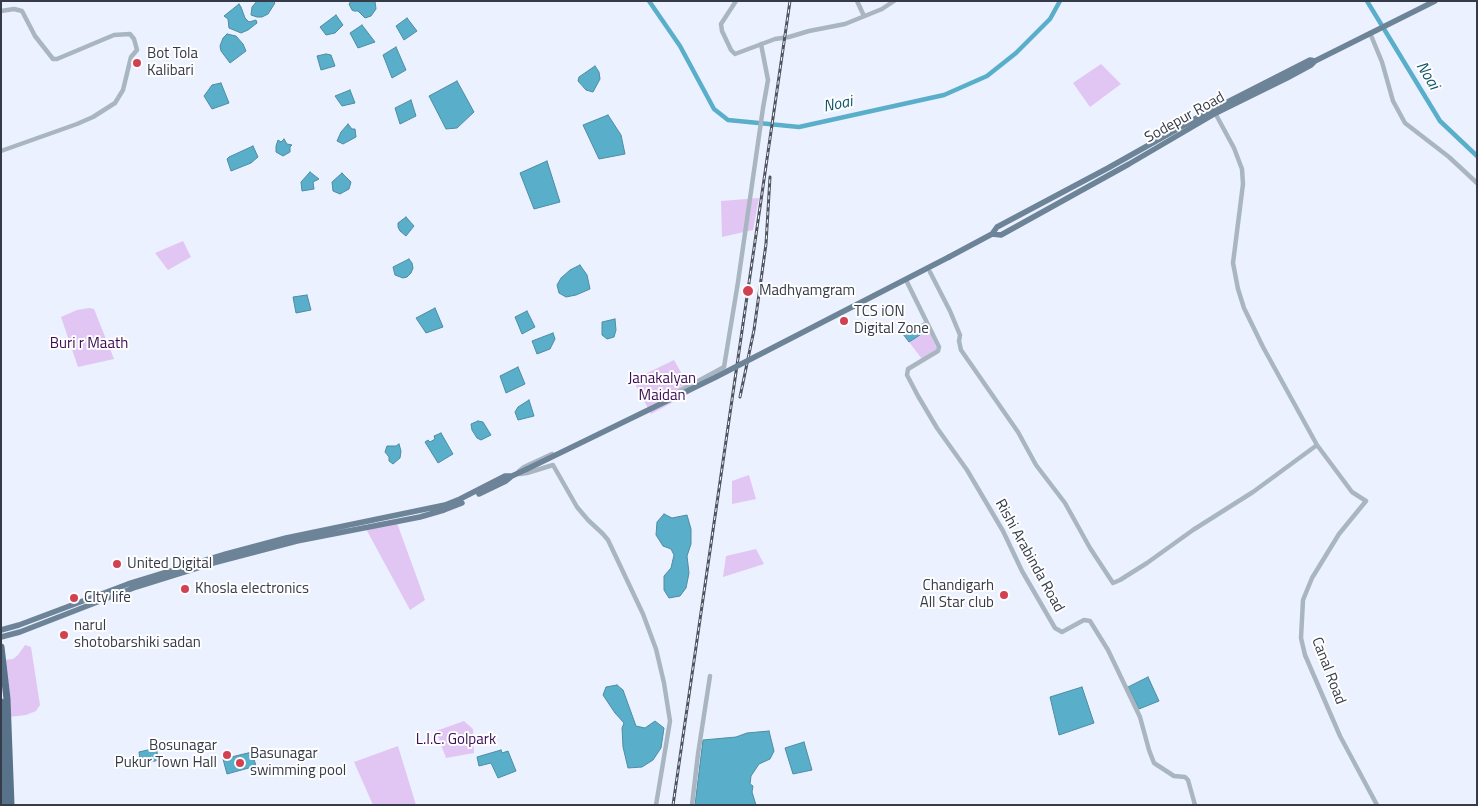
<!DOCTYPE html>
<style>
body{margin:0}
#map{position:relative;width:1478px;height:806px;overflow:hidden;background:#ebf1fe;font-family:"Titillium Web",sans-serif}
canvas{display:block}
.frame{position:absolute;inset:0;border:2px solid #353b48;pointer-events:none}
</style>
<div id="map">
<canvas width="1478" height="806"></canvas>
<div class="frame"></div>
</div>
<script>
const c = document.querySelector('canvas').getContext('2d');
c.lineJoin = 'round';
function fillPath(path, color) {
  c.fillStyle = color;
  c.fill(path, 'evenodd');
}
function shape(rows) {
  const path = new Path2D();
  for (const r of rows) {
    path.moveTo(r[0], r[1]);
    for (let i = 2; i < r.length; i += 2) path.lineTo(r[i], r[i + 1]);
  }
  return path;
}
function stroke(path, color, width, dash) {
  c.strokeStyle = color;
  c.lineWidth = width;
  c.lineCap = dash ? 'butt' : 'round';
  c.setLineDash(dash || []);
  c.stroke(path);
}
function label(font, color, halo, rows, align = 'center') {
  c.font = font + ' "Titillium Web",sans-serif';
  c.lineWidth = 4;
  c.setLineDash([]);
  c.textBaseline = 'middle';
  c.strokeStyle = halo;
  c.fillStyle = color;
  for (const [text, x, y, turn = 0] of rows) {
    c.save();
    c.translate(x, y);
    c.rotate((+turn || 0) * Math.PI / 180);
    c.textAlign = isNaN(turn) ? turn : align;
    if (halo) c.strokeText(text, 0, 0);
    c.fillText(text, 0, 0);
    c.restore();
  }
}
const green = shape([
 [1101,64,1121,84,1090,107,1073,83],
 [759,198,753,230,722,237,721,201],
 [183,241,191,257,168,270,155,253],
 [89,308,94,309,114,359,78,367,61,317,77,310],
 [929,331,937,349,922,359,909,342],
 [674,360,692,392,651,414,633,380],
 [749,475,756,499,732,504,732,481],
 [397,523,425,600,410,610,365,527],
 [756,549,764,564,723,577,726,556],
 [25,645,31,647,40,705,36,711,26,715,9,717,4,660,13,659,18,655],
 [464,721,473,729,474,753,446,758,436,731],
 [398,746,416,805,373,805,354,762]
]);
const water = shape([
 [257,1,273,1,275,3,268,14,262,17,257,17,251,15,252,7,257,1],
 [351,1,375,1,376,9,371,16,365,18,358,11,354,11,352,10,349,4,351,1],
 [239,4,241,7,245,18,249,22,256,20,257,23,248,30,241,33,229,28,228,19,224,16,239,4],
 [336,15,343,25,335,33,326,35,320,27,336,15],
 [407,18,417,31,404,40,396,26,407,18],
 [362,25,375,42,358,48,350,33,362,25],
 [227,34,236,36,243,44,246,51,230,63,221,51,220,46,223,38,227,34],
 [396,47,406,70,392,78,383,55,396,47],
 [326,54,331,55,335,66,321,70,317,56,326,54],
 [595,66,599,72,600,79,593,92,586,90,578,81,579,77,595,66],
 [457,81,474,112,457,128,446,129,429,96,457,81],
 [221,83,229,103,212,109,204,96,212,85,221,83],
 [350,90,355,103,342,106,335,96,350,90],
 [411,100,416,116,400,124,395,108,411,100],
 [608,115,621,135,625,154,599,159,583,125,608,115],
 [348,124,352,129,355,129,356,137,343,144,337,141,341,132,348,124],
 [284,139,287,144,292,145,290,147,290,152,283,156,276,152,276,146,278,140,281,142,284,139],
 [253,146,258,157,251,163,231,171,227,159,229,157,253,146],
 [547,161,560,202,534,209,520,173,547,161],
 [310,172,319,179,313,182,314,189,302,191,301,182,310,172],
 [342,173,351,182,349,189,340,194,333,191,332,182,342,173],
 [406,217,414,226,406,236,400,231,398,227,398,223,406,217],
 [409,259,412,263,413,268,411,273,407,277,403,278,395,275,393,267,409,259],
 [580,265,587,275,590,289,576,295,566,297,559,293,557,285,561,278,570,270,580,265],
 [307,295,311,310,296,313,293,297,307,295],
 [435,308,443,327,426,333,416,318,435,308],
 [527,311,535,327,522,334,515,317,527,311],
 [615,319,616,330,614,337,607,339,602,335,602,322,615,319],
 [924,323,928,330,909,342,903,334,924,323],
 [553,333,555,339,550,349,537,354,532,341,553,333],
 [518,367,525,384,506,393,500,376,518,367],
 [529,400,534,416,518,420,515,412,518,407,529,400],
 [478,421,483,422,491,435,481,440,477,438,472,430,471,424,478,421],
 [441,433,453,454,438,463,425,442,428,440,430,442,435,439,434,436,441,433],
 [399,444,401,451,400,458,393,464,389,461,389,457,385,452,387,446,396,446,399,444],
 [664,514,672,518,687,515,691,529,691,544,687,556,689,573,686,588,680,596,669,598,664,590,664,576,671,568,674,555,671,549,663,546,656,535,657,522,664,514],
 [1148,677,1159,701,1139,709,1128,687,1148,677],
 [617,685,623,690,636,726,645,728,655,721,664,728,661,748,653,760,642,767,628,768,623,747,622,728,624,723,615,713,603,695,606,687,617,685],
 [1082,687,1094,723,1059,735,1050,697,1082,687],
 [769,731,774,751,770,759,759,764,751,776,750,784,753,786,752,792,756,805,695,805,703,740,736,737,747,733,769,731],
 [804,742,812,770,793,774,785,748,804,742],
 [156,748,159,760,146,763,140,760,139,752,156,748],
 [501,750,502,753,508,751,516,771,498,778,491,763,479,766,477,757,501,750],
 [252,752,256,766,227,774,223,759,252,752]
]);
const canal = shape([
 [649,1,680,46,714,109,728,120,799,127,944,95,987,76,1016,53,1050,19,1060,1],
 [1367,1,1440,121,1477,156]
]);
const minor = shape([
 [736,1,721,24,722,31,731,50,735,54,775,39,789,37,809,31,845,24,882,9,894,1],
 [857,1,864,16],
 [1,11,14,9,22,11,35,36,53,59,57,59,114,35,130,34,134,39,137,50,131,57,123,90,115,103,93,117,77,124,1,151],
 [1370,33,1382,62,1393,101,1405,123,1449,157,1477,183],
 [1214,111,1234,148,1242,169,1243,184,1233,263,1238,289,1244,308,1263,347,1317,445,1352,492,1366,501,1339,534,1312,578,1303,600,1301,638,1305,655,1340,736,1377,805],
 [930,272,950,311,960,335,959,341,961,350,1018,432,1036,465,1065,503,1090,548,1113,583,1120,580,1147,563,1193,530,1253,492,1317,445],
 [907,282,939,347,938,351,908,369,907,375,918,396,937,428,967,470,1003,531,1022,571,1055,628,1062,632,1084,620,1090,621,1108,650,1140,717,1149,750,1154,763,1174,776,1185,777,1188,780,1195,805],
 [665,399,724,367,738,282,763,108,768,80,761,44],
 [519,471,524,467,552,454],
 [520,474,527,473,553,465,577,507,588,520,603,534,608,540,643,614,656,649,664,683,670,721,656,805],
 [692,805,698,754,710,676]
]);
const major = shape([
 [992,234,997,227,1108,168,1204,114,1310,60,1315,61],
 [949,257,992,234,1001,235,1129,164,1216,113,1287,78,1311,65,1315,61,1435,1],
 [479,494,506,481,512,476],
 [1,630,19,625,128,584,226,554,286,538,445,505,460,499,505,476,512,476,527,469],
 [1,637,20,632,136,587,213,563,297,541,420,517,444,510,462,503]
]);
const highway = shape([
 [1,647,7,699,11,805],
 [1,702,5,805]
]);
const rail = shape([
 [740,397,754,330,766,244,770,177],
 [673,805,790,1]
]);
const majorBridge = shape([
 [527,469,714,378,949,257]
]);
const markers = [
 [137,63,5,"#d14151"],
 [748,291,6,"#d14151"],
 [844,321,5,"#d14151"],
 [117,564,5,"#d14151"],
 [185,589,5,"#d14151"],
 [1004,595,5,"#d14151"],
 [74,598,5,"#d14151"],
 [64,635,5,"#d14151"],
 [227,755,5,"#d14151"],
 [240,763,5,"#d14151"]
];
const poiNames = [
 ["Bot Tola",147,54],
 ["Kalibari",147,71],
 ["Madhyamgram",759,291],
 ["TCS iON",854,312],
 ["Digital Zone",854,329],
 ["United Digital",127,564],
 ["Chandigarh",994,586,"right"],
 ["All Star club",994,603,"right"],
 ["Khosla electronics",195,589],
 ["CIty life",84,598],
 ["narul",74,626],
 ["shotobarshiki sadan",74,643],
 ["Bosunagar",217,746,"right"],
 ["Pukur Town Hall",217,763,"right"],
 ["Basunagar",250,754],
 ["swimming pool",250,771]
];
const streetNames = [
 ["Sodepur Road",1185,118,-29],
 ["Rishi Arabinda Road",1029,556,61],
 ["Canal Road",1328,671,69]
];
const parkNames = [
 ["Buri r Maath",89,344],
 ["Janakalyan",662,379],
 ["Maidan",662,396],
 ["L.I.C. Golpark",456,740]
];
const waterNames = [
 ["Noai",1427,76,59],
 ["Noai",838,105,-12]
];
fillPath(green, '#e1c6f4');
fillPath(water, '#59aeca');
stroke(water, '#4e8ca3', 1);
stroke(canal, '#59aeca', 4.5);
stroke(minor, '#a9b6c1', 4.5);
stroke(major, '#6d8498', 5.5);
stroke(highway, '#577289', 7);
stroke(rail, '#4e5461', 3);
stroke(rail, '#fefefe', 1, [4]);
stroke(majorBridge, '#6d8498', 5.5);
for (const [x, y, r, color] of markers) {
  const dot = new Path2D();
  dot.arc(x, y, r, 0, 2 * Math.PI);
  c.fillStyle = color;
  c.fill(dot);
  stroke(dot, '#fefefe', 2);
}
label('15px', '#353b48', '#fefefe', poiNames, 'left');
label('15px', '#353b48', '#fefefe', streetNames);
label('15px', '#3c0d54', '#fefefe', parkNames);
label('italic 16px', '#0f566a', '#fefefe', waterNames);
</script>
